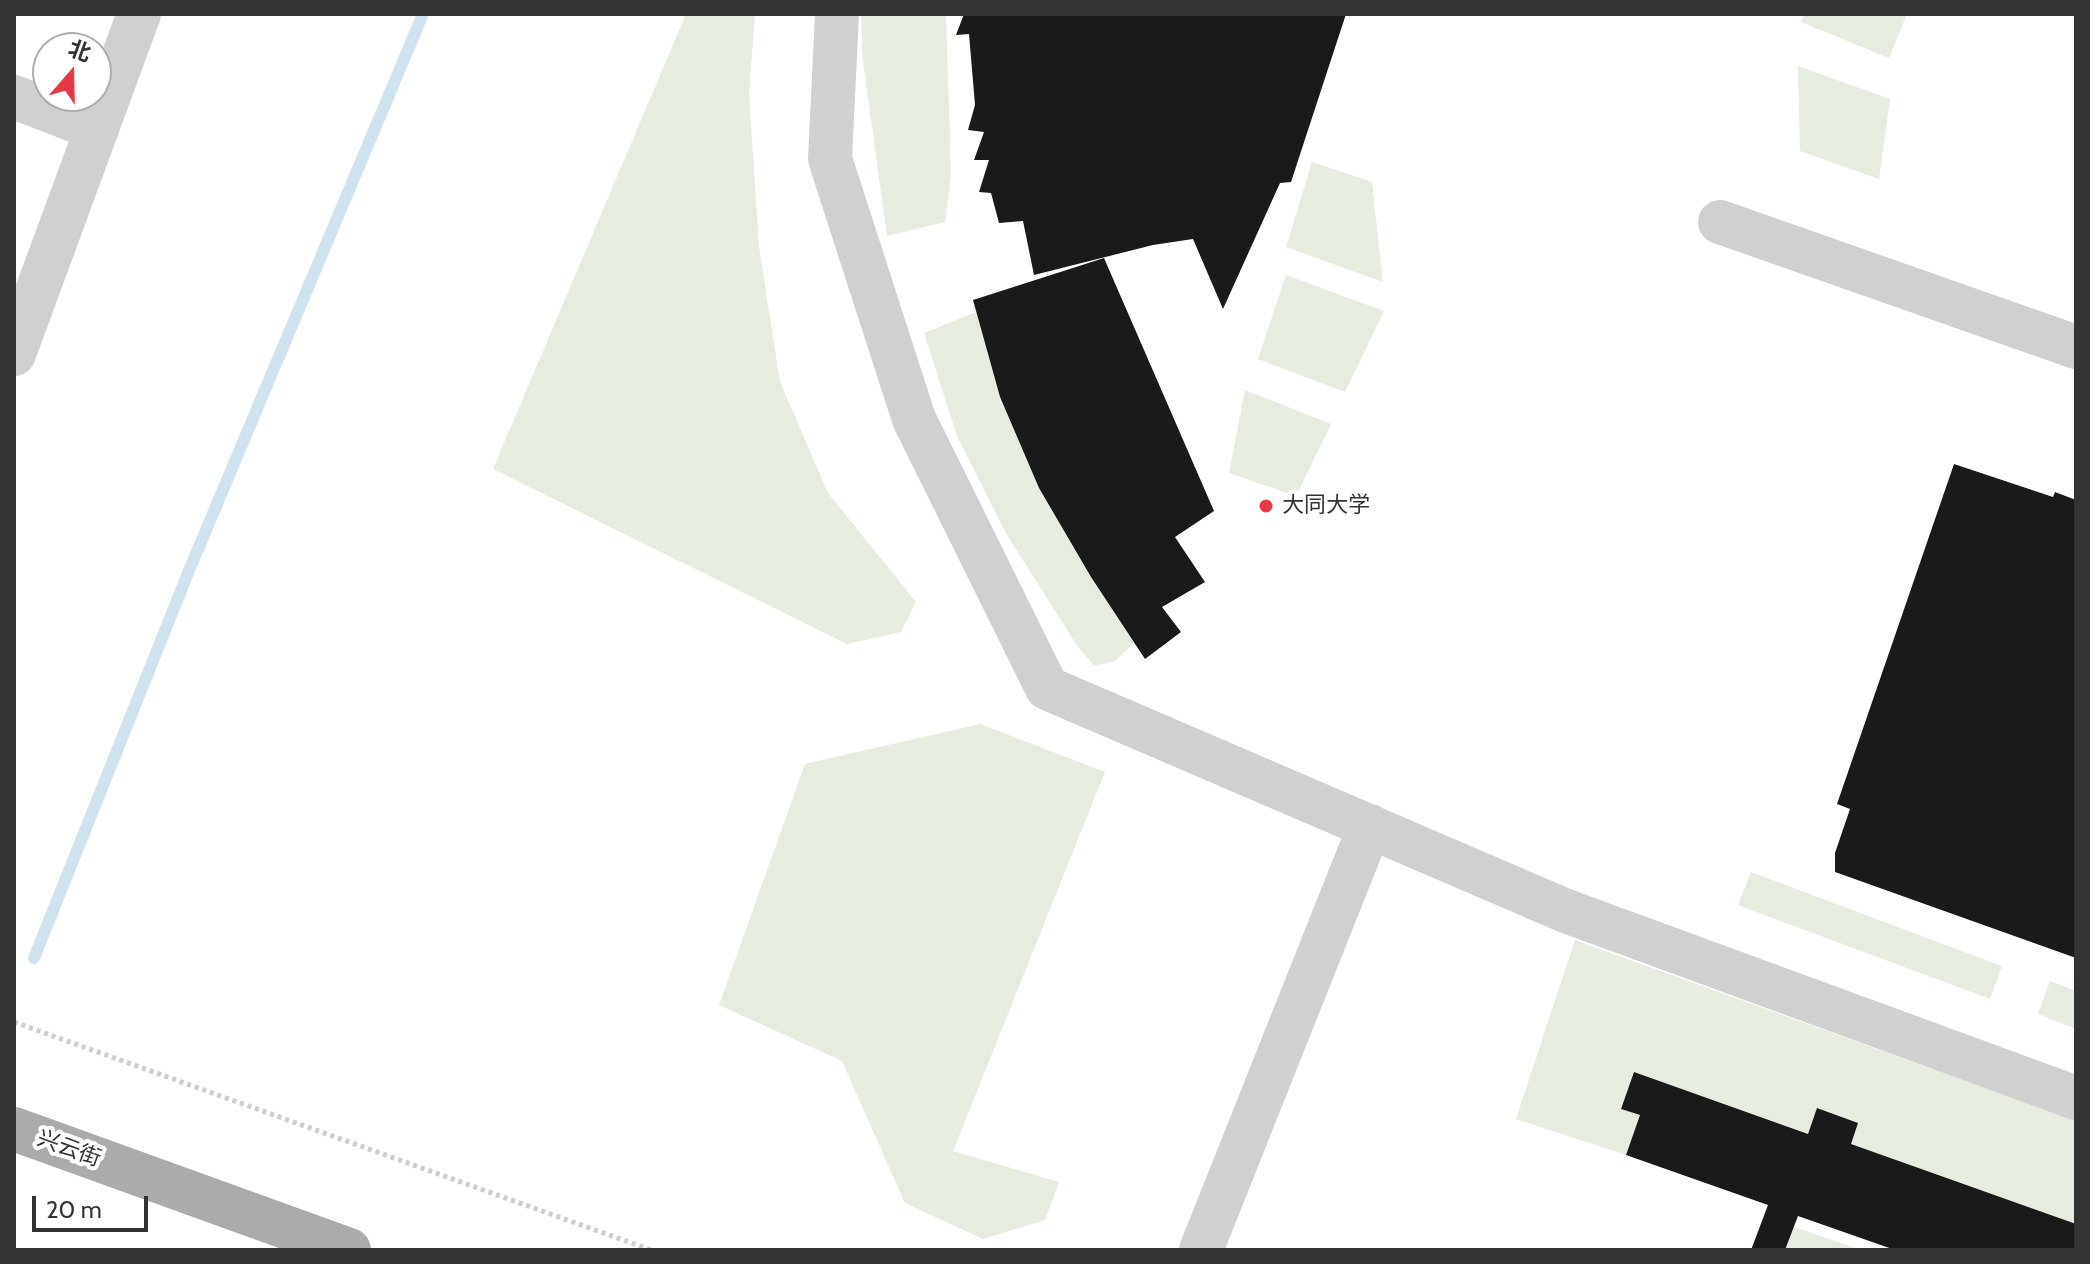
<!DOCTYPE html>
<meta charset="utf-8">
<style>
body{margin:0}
#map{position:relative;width:2090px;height:1264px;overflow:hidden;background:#fff;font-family:Cabin,"Noto Sans SC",sans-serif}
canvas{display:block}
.frame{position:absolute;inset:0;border:16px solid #333;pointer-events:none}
.north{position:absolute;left:32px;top:32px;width:80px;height:80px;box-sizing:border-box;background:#fff;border:2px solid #adadad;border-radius:50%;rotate:20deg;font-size:22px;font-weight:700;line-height:32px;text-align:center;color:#333}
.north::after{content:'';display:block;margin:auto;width:28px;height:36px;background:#e63946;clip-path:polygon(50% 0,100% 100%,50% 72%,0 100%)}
.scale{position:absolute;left:32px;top:1196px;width:116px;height:36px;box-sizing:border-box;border:4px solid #333;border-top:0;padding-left:10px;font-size:24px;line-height:28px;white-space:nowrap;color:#333;-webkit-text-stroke:6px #fff;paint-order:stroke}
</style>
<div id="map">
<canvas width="2090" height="1264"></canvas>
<div class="frame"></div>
<div class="north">北</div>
<div class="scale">20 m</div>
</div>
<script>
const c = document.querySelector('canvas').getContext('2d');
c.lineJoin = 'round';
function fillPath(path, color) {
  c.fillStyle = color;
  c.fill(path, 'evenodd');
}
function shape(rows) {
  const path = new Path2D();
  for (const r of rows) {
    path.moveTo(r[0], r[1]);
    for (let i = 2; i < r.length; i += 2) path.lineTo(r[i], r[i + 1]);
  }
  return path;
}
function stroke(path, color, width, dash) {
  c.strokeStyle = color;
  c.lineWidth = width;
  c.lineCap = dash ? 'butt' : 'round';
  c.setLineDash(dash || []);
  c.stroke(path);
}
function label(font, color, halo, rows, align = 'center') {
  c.font = font + ' Cabin,"Noto Sans SC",sans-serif';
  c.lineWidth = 8;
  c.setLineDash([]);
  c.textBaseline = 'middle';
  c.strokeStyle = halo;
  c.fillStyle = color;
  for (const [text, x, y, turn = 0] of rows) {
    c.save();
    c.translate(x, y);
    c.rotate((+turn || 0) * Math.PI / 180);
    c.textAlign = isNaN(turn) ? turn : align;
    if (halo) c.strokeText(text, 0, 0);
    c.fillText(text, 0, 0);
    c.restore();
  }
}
const green = shape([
 [686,14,755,14,749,94,759,246,780,382,828,493,916,602,901,632,847,644,493,469],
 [861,14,946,14,951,175,945,222,887,236,862,54],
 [1805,14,1907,14,1889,58,1801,22],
 [1798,66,1890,99,1879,179,1800,151],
 [1312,162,1372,182,1383,282,1286,247],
 [1286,275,1384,311,1345,392,1258,359],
 [976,312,1000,398,1039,488,1091,577,1134,643,1115,661,1094,666,1076,644,1007,535,957,436,924,333],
 [1245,390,1331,424,1296,496,1229,473],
 [980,724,1105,772,953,1151,1059,1182,1045,1220,983,1239,905,1203,842,1061,719,1005,805,764],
 [1751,872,2002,966,1990,999,1738,905],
 [1575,940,2076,1121,2076,1224,1851,1144,1858,1123,1818,1108,1808,1134,1634,1072,1621,1109,1640,1115,1626,1155,1516,1119],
 [2050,981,2076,991,2076,1029,2038,1014],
 [1794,1227,1861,1250,1785,1250]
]);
const stream = shape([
 [34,958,188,573,423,14]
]);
const building = shape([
 [964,14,1346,14,1291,182,1280,183,1223,309,1193,239,1153,245,1034,275,1023,221,999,223,991,193,979,192,989,160,974,160,984,132,968,130,975,105,969,34,956,35],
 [1104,258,1214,511,1175,537,1205,582,1162,607,1181,632,1145,659,1091,577,1039,488,1000,397,973,300],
 [1954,464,2053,497,2055,492,2076,500,2076,958,1835,872,1835,853,1850,809,1837,804],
 [1634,1072,1808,1134,1817,1108,1858,1123,1851,1144,2076,1224,2076,1250,1895,1250,1798,1216,1785,1250,1751,1250,1768,1205,1626,1155,1640,1115,1621,1109]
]);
const path = shape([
 [14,1022,651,1250]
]);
const minor = shape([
 [837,14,830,159,914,419,1047,688,1566,911,2076,1098],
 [14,97,97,129],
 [1720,222,2076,347],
 [14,354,139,14],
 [1201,1250,1370,826]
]);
const major = shape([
 [14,1129,349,1250]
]);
const markers = [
 [1266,506,8,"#e63946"]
];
const poiNames = [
 ["大同大学",1282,506]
];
const streetNames = [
 ["兴云街",69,1149,20]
];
fillPath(green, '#e6ecdf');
stroke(stream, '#cfe2ee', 12);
fillPath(building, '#1a1a1a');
stroke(path, '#cdcdcd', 5, [4, 4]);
stroke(minor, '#d0d0d0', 44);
stroke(major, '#ababab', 44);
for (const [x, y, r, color] of markers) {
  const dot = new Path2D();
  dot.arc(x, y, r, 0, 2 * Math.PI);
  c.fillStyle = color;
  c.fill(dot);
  stroke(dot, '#fff', 3);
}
label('22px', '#333', '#fff', poiNames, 'left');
label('22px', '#333', '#fff', streetNames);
</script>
